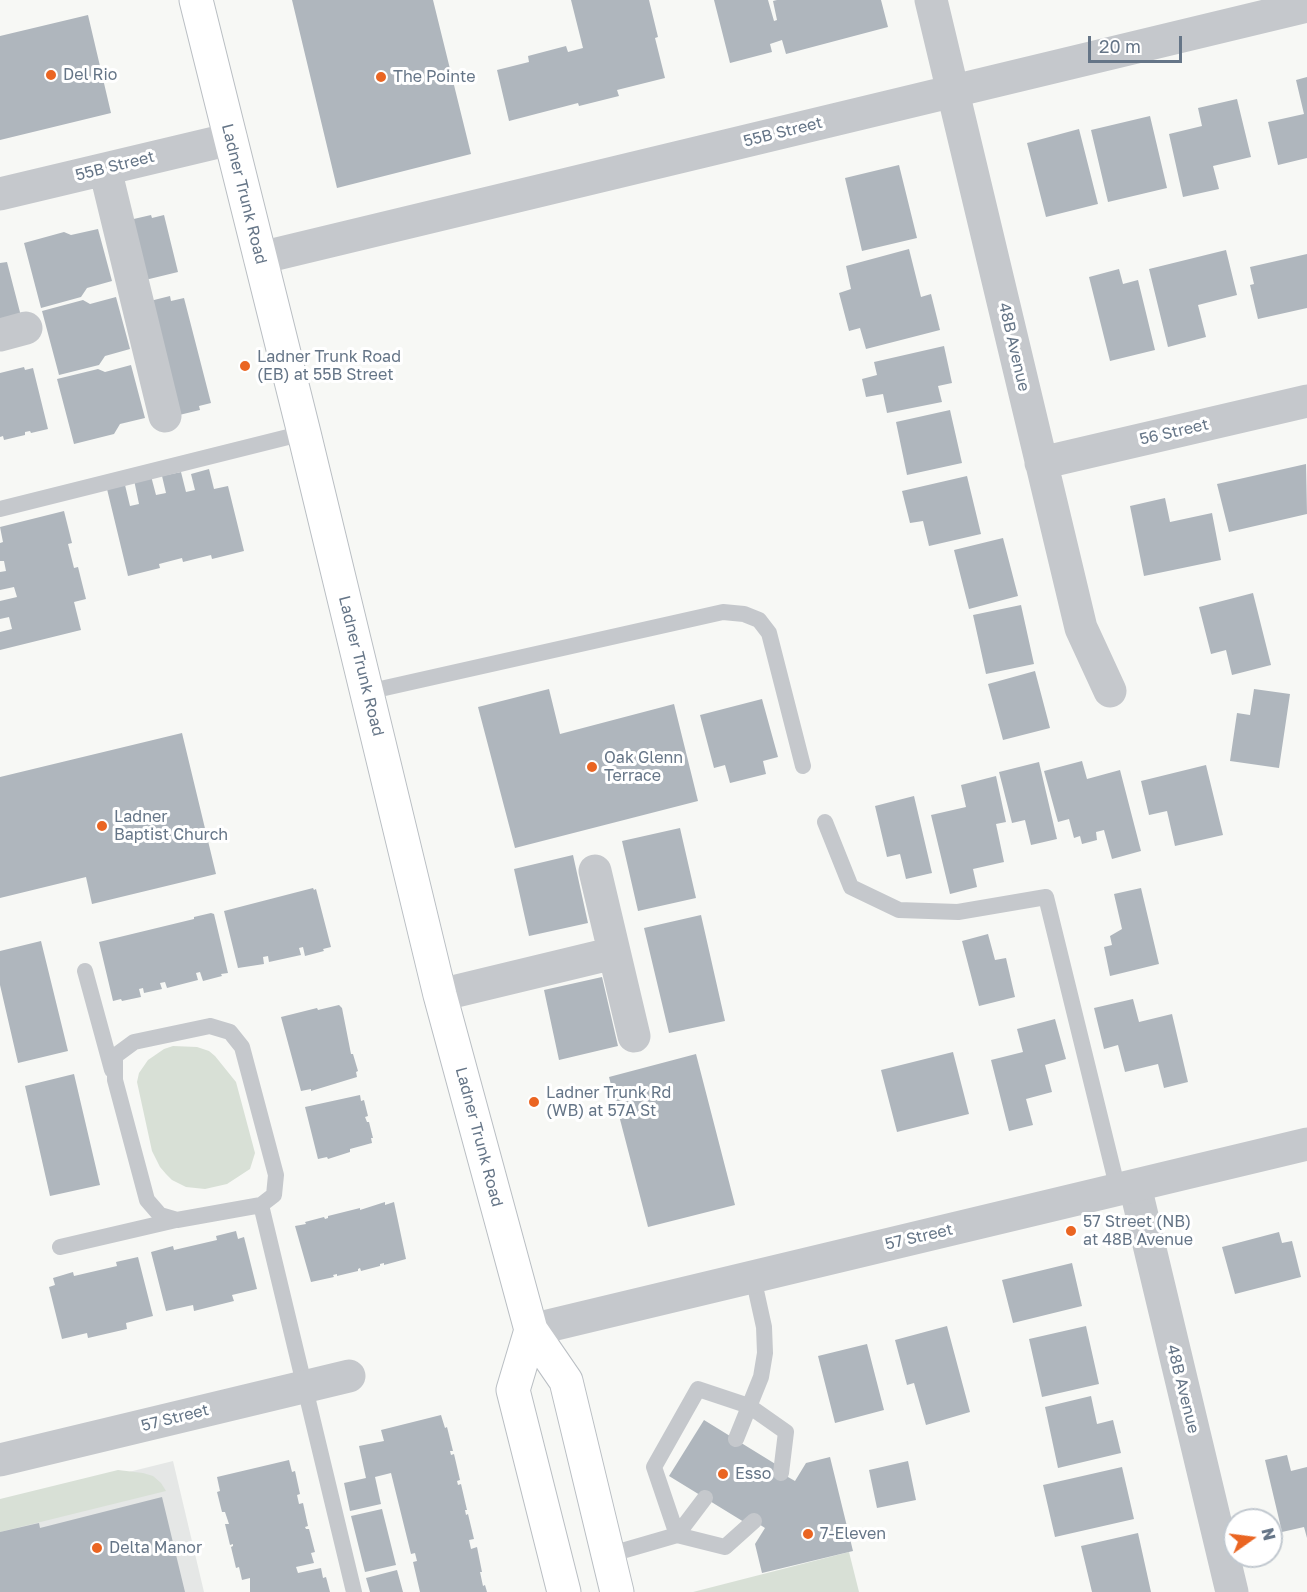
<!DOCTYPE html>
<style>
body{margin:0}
#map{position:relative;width:1307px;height:1592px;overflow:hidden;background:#f7f8f5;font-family:"Golos Text",sans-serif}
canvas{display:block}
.north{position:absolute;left:1223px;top:1508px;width:60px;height:60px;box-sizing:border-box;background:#fff;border:2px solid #c1c8cf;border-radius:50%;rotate:76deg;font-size:16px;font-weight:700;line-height:24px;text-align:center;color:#657587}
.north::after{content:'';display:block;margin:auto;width:21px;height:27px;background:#ea6522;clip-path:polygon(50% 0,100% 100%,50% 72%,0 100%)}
.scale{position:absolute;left:1088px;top:36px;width:94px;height:27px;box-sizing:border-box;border:3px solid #657587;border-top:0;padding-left:8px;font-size:18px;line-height:21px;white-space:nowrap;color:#657587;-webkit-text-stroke:4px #fff;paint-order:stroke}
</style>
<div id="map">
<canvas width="1307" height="1592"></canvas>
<div class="north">N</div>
<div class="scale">20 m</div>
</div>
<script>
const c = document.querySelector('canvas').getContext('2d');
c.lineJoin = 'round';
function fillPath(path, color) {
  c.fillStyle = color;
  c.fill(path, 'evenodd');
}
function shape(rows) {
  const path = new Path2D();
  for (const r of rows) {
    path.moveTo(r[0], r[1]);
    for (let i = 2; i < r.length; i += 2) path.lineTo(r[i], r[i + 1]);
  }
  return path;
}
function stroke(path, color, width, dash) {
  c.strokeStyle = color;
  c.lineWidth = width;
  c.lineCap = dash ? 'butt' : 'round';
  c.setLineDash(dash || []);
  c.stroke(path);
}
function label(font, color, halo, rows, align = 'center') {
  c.font = font + ' "Golos Text",sans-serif';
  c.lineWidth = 6;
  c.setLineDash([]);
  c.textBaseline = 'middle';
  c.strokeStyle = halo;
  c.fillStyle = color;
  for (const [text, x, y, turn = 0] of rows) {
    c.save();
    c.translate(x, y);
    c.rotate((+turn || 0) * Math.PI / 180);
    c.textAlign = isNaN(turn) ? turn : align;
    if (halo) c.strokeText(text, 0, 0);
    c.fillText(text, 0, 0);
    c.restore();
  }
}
const built = shape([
 [173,1461,204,1592,0,1592,0,1504]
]);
const green = shape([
 [173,1046,197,1047,209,1051,215,1056,236,1082,255,1153,250,1169,227,1184,205,1189,186,1187,172,1180,166,1174,160,1167,152,1151,137,1082,139,1073,148,1060,164,1049],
 [118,1470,143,1473,153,1476,161,1483,166,1491,0,1532,0,1499],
 [849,1552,859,1592,693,1592]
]);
const building = shape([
 [292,0,433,0,471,154,337,188],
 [571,0,649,0,658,37,655,38,665,78,617,90,619,96,579,106,578,103,509,121,497,70,529,62,528,56,566,46,568,52,583,48],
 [714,0,768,0,774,21,777,20,773,1,777,0,881,0,888,27,786,54,782,40,770,44,772,52,730,63],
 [88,15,111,113,0,140,0,36],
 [1307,77,1307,158,1278,165,1268,122,1304,114,1296,80],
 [1237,99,1251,157,1213,166,1219,189,1183,197,1169,134,1202,126,1198,108],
 [1150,116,1167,188,1108,202,1091,130],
 [1079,129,1098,204,1046,217,1027,143],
 [899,165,917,238,862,251,845,178],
 [151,215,152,218,164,215,178,272,141,281,125,221],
 [98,229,112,281,87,288,81,297,41,308,24,243,64,232,71,235],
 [909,249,921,297,931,294,940,330,866,349,860,328,849,331,839,293,851,289,846,266],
 [1226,250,1237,295,1198,305,1206,337,1168,347,1149,269],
 [1307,254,1307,308,1258,319,1250,285,1254,284,1250,267],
 [7,262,22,320,0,322,0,263],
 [1119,269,1123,284,1138,280,1155,350,1110,361,1089,277],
 [170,296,171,301,184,298,211,403,199,406,200,410,175,416,146,302],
 [116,297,130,349,105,356,99,365,59,375,42,311,83,300,90,304],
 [944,346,952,383,938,386,942,402,887,413,883,394,866,397,862,379,877,375,874,362],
 [131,365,145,418,120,424,114,434,74,444,57,379,98,369,105,372],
 [24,367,25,370,33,368,48,429,31,433,30,431,25,432,25,435,4,440,3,436,0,437,0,373],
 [950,410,962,463,907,475,896,422],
 [1306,464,1307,514,1229,532,1217,484],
 [209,469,214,489,228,486,244,551,212,559,211,555,183,562,182,558,159,564,160,568,128,576,107,489,125,485,130,506,139,504,134,480,151,476,156,495,166,493,162,476,181,472,186,492,195,490,191,474],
 [967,476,981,534,929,546,923,521,910,523,902,491],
 [1165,498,1170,522,1212,513,1221,560,1144,576,1130,506],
 [64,511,72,543,68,544,74,568,78,567,86,599,74,602,81,630,0,650,0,632,12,629,9,617,0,619,0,601,17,597,14,587,0,590,0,572,6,571,4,561,0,561,0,543,3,542,0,527],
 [1003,538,1018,596,969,609,954,550],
 [1253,593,1271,665,1232,675,1226,650,1211,654,1199,607],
 [1021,605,1034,664,986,674,973,615],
 [1035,671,1050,728,1003,740,988,684],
 [549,689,560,734,674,704,698,801,515,848,478,707],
 [1254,689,1290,694,1279,768,1230,761,1237,713,1250,715],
 [762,699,778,757,763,761,766,774,730,783,725,765,714,768,700,715],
 [182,733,216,874,92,904,86,877,0,898,0,777],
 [1082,761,1087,779,1120,770,1141,851,1112,859,1104,830,1096,832,1097,840,1082,844,1080,836,1074,838,1069,819,1058,822,1044,771],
 [1039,762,1057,839,1031,845,1025,820,1012,823,999,772],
 [1206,765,1223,835,1175,846,1167,811,1149,815,1141,781],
 [996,776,1006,822,996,824,1004,862,973,869,977,887,950,894,931,815,966,807,961,785],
 [914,796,932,873,906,879,900,854,887,857,875,806],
 [680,828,696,898,638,911,622,841],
 [573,855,588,923,529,936,514,869],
 [313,888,314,890,316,889,331,947,323,949,324,951,305,956,303,947,299,948,301,955,269,962,268,956,263,957,264,964,238,968,224,911],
 [1141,888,1159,964,1110,976,1104,947,1112,945,1110,936,1122,929,1114,894],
 [211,913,214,914,228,973,221,974,222,976,203,981,200,972,196,973,198,980,167,988,165,982,160,983,162,989,144,993,143,988,139,989,141,997,122,1001,121,999,113,1001,99,942,194,919,194,917],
 [701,915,725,1021,669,1033,644,928],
 [988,934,995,960,1006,958,1015,997,979,1006,962,941],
 [41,941,68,1051,18,1063,0,985,0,951],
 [602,977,618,1046,559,1060,544,990],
 [1133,999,1139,1022,1172,1014,1188,1082,1164,1088,1158,1064,1125,1072,1118,1045,1104,1049,1094,1008],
 [339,1005,342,1008,351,1054,353,1054,358,1071,356,1072,357,1077,311,1091,311,1089,301,1091,281,1017,317,1008,318,1010],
 [1055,1019,1066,1059,1045,1065,1052,1092,1026,1099,1033,1125,1009,1131,991,1060,1023,1052,1017,1029],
 [953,1052,969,1114,897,1132,881,1070],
 [696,1054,735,1205,648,1227,609,1077],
 [74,1074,100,1185,50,1196,25,1086],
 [360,1095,361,1101,364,1100,368,1116,365,1117,367,1122,369,1122,373,1138,371,1138,372,1143,350,1149,350,1152,328,1159,327,1157,318,1159,305,1107],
 [385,1202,385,1205,394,1202,406,1259,384,1265,384,1263,380,1264,380,1266,361,1271,360,1268,358,1269,358,1271,337,1276,337,1274,333,1275,334,1277,311,1282,295,1226,306,1224,305,1222,324,1217,325,1219,328,1218,328,1216,360,1208,360,1210],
 [236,1231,238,1239,244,1237,257,1289,232,1295,234,1301,194,1311,193,1305,166,1311,151,1252,173,1246,174,1250,217,1240,216,1236],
 [1279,1232,1282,1243,1292,1241,1301,1277,1235,1294,1222,1247],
 [138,1257,153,1316,126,1323,127,1329,88,1338,87,1333,62,1339,49,1287,55,1285,53,1278,73,1272,74,1276,117,1266,116,1262],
 [1072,1263,1082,1306,1013,1323,1002,1280],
 [947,1326,970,1412,926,1425,914,1383,907,1385,895,1340],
 [1086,1326,1099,1384,1042,1397,1029,1339],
 [867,1344,884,1410,835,1423,818,1356],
 [1091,1396,1097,1424,1113,1420,1121,1453,1058,1468,1045,1407],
 [441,1415,445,1428,447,1427,453,1451,450,1451,451,1455,454,1454,460,1480,457,1481,458,1485,461,1484,467,1510,465,1510,466,1515,468,1514,474,1539,469,1540,471,1549,477,1547,482,1572,480,1572,483,1586,485,1585,487,1592,420,1592,413,1562,417,1561,415,1553,411,1554,391,1473,375,1477,381,1504,350,1511,344,1483,366,1478,359,1446,384,1441,381,1430],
 [704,1420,777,1465,774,1469,795,1481,806,1463,830,1457,853,1551,762,1573,755,1544,765,1528,748,1517,744,1522,669,1476],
 [1287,1455,1291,1471,1307,1467,1307,1538,1304,1527,1282,1532,1265,1460],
 [289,1460,292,1472,295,1471,300,1494,297,1495,299,1504,303,1503,308,1526,305,1527,306,1529,309,1529,315,1552,311,1553,314,1563,296,1567,298,1573,321,1568,323,1578,326,1577,330,1592,250,1592,250,1578,242,1580,239,1567,236,1568,231,1547,233,1546,233,1544,230,1545,225,1524,229,1524,225,1512,222,1512,217,1492,220,1491,217,1477],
 [908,1461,916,1500,877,1508,869,1470],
 [1122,1467,1134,1519,1055,1537,1043,1485],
 [162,1497,185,1592,0,1592,0,1532,39,1523,40,1528],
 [382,1509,396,1565,365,1572,351,1516],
 [1138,1533,1151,1592,1092,1592,1081,1546],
 [397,1570,403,1592,370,1592,366,1578]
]);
const service = shape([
 [0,509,304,433],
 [367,692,723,612,744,614,759,620,769,633,803,766],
 [825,822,851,887,899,910,958,912,1046,897,1118,1190],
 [85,971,112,1070],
 [210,1026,230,1032,242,1047,276,1175,274,1195,261,1205,177,1220,160,1215,147,1200,115,1080,115,1056,134,1042,210,1026],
 [261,1205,354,1592],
 [60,1247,176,1220],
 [736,1439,761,1377,765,1353,764,1327,753,1277],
 [754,1521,725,1547,677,1535,654,1467,698,1389,749,1406,786,1432,781,1473],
 [608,1555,677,1535,705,1498]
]);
const minor = shape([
 [931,0,1081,628,1110,691],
 [105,169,165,416],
 [0,194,231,139],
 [260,258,1307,6],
 [0,335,26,328],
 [1041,463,1307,401],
 [595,871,634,1036],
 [440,995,614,953],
 [1135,1186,1232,1592],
 [0,1460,349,1376]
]);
const tertiary = shape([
 [531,1330,1307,1144]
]);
const secondary = shape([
 [196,0,304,433,440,995,531,1330,566,1381,617,1592],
 [531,1330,513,1390,564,1592]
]);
const markers = [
 [51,75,6,"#ea6522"],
 [381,77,6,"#ea6522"],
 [245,366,6,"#ea6522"],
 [592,767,6,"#ea6522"],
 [102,826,6,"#ea6522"],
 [534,1102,6,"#ea6522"],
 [1071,1231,6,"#ea6522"],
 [723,1474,6,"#ea6522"],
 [808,1534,6,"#ea6522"],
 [97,1548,6,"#ea6522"]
];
const poiNames = [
 ["Del Rio",63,75],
 ["The Pointe",393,77],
 ["Ladner Trunk Road",257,357],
 ["(EB) at 55B Street",257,375],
 ["Oak Glenn",604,758],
 ["Terrace",604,776],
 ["Ladner",114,817],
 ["Baptist Church",114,835],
 ["Ladner Trunk Rd",546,1093],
 ["(WB) at 57A St",546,1111],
 ["57 Street (NB)",1083,1222],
 ["at 48B Avenue",1083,1240],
 ["Esso",735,1474],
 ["7-Eleven",820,1534],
 ["Delta Manor",109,1548]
];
const streetNames = [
 ["55B Street",783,132,-14],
 ["55B Street",115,166,-14],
 ["Ladner Trunk Road",244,194,76],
 ["48B Avenue",1014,347,77],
 ["56 Street",1174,432,-13],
 ["Ladner Trunk Road",361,666,76],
 ["Ladner Trunk Road",479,1137,75],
 ["57 Street",919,1237,-13],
 ["48B Avenue",1183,1389,76],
 ["57 Street",175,1418,-14]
];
fillPath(built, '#e5e7e6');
fillPath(green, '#d8e0d6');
fillPath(building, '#afb6bd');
stroke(secondary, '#b9bec3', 35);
stroke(service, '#c5c8cc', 16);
stroke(minor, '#c5c8cc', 33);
stroke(tertiary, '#c5c8cc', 33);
stroke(secondary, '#fff', 33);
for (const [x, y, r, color] of markers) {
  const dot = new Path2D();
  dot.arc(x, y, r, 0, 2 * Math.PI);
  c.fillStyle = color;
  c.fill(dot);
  stroke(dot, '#fff', 2);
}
label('16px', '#657587', '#fff', poiNames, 'left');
label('16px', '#657587', '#fff', streetNames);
</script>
